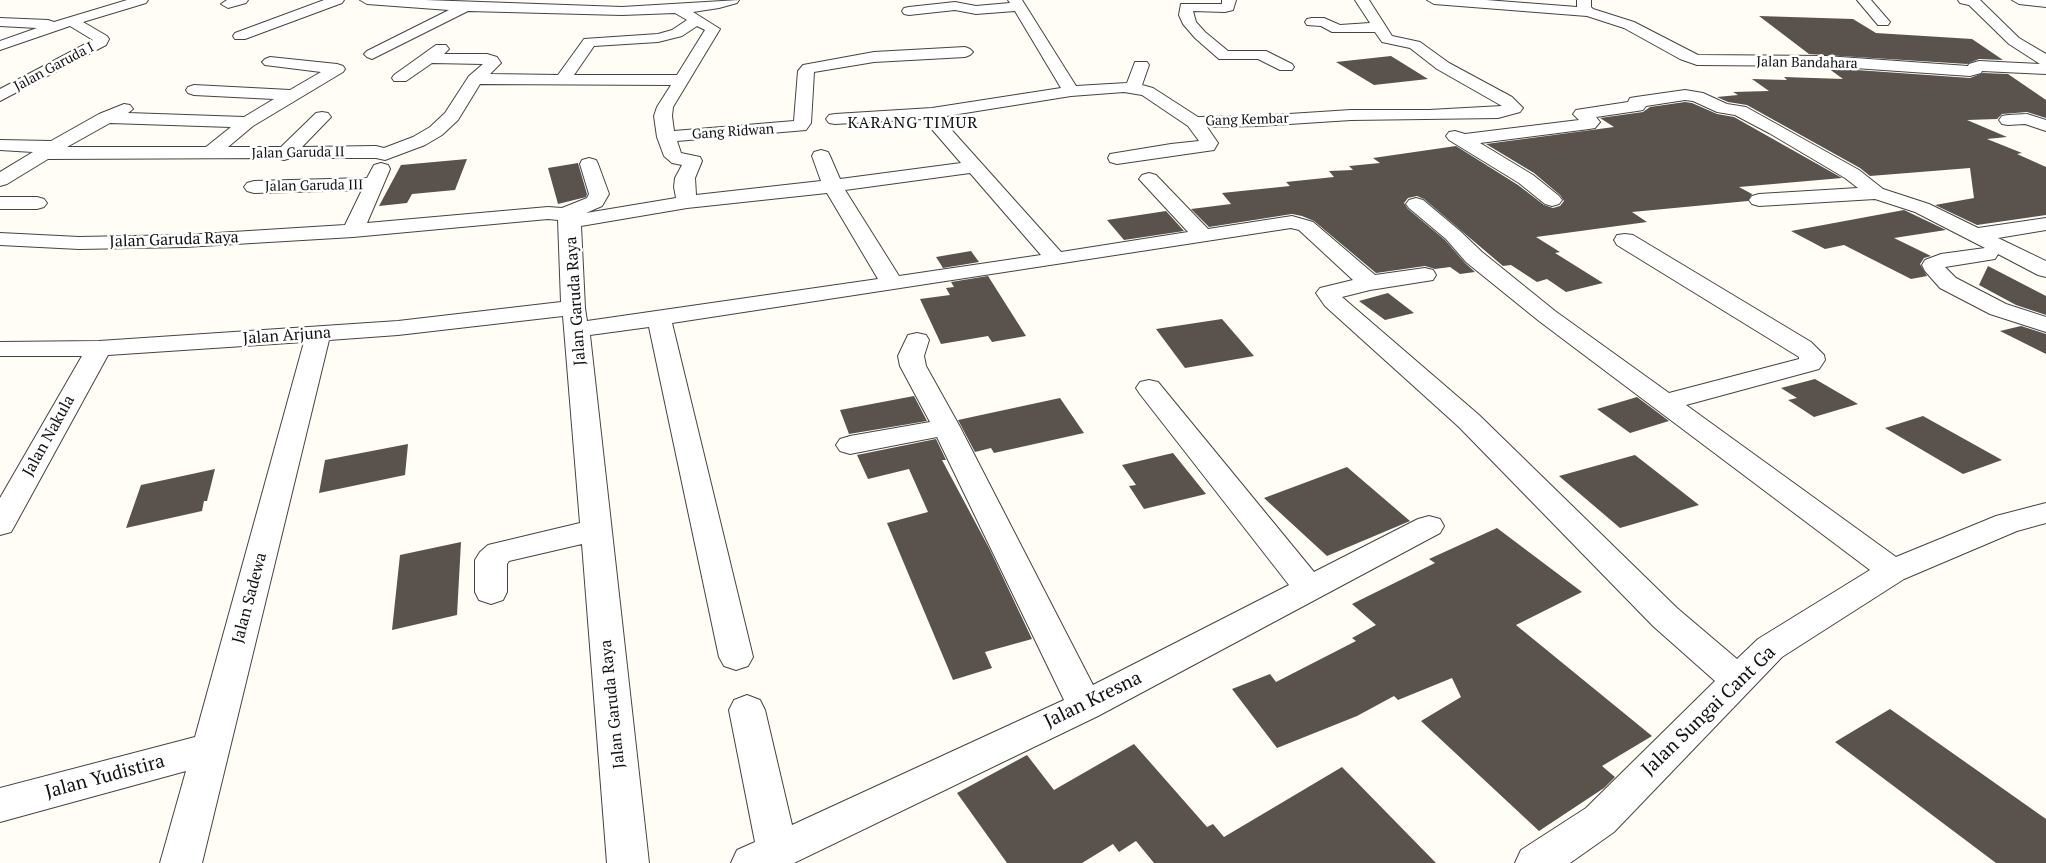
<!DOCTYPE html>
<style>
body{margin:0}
canvas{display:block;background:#fffdf5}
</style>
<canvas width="2046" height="863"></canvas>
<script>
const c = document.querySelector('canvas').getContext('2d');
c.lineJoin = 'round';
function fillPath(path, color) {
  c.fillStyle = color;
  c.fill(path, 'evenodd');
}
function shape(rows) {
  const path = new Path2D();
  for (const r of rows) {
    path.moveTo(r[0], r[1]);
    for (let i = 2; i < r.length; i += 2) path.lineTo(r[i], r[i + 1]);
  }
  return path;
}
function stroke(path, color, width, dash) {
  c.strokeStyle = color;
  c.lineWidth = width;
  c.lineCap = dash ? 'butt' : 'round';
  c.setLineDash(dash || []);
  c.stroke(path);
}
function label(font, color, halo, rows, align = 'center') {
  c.font = font + ' "PT Serif",serif';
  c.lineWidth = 5;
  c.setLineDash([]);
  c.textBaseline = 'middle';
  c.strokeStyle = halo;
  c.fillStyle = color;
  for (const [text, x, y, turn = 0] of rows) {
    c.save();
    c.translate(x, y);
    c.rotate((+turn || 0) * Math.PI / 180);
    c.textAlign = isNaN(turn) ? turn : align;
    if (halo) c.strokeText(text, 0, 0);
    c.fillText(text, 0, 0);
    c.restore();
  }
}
const building = shape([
 [1759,16,1853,19,1876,33,1972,39,2003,60,1979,59,1967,64,1809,54],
 [1391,56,1428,79,1374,85,1336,62],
 [1828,68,1970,78,1983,73,2008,74,2046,100,2046,118,2027,112,2002,114,1997,119,1967,120,2007,137,1987,139,2022,153,2017,154,2046,167,2046,215,1977,225,1935,205,1974,198,1970,168,1870,176,1860,168,1747,105,1728,102,1717,97,1738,95,1733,92,1769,91,1752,79,1787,80,1784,77,1843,79],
 [1685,102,1692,103,1717,114,1734,117,1842,178,1739,187,1752,194,1748,201,1632,212,1647,222,1536,237,1560,252,1555,253,1603,283,1566,292,1547,279,1537,282,1511,265,1503,266,1424,199,1417,196,1408,198,1404,203,1408,209,1445,240,1465,263,1475,272,1460,274,1450,267,1435,269,1425,266,1376,273,1314,221,1302,216,1292,214,1209,227,1191,209,1231,204,1222,193,1290,186,1286,182,1334,177,1329,171,1353,170,1349,166,1380,163,1373,158,1456,146,1518,185,1544,205,1553,208,1560,206,1564,201,1560,195,1534,173,1486,144,1614,127,1600,118,1643,112,1650,107],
 [467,159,455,190,412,194,407,203,379,206,401,165],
 [578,163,587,194,586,197,558,204,548,168],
 [1904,210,1946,230,1894,238,1931,256,1924,258,1920,264,1927,276,1911,279,1844,245,1825,249,1791,231],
 [1166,211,1184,231,1124,240,1107,220],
 [971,251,979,262,943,268,936,257],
 [1988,266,2046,296,2046,315,2016,305,1979,285],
 [988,276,1026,336,992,342,988,336,941,344,920,299,950,295,946,288,954,287,951,282],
 [1388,293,1414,313,1385,320,1359,301],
 [1222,319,1254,356,1185,368,1156,329],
 [2021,326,2046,334,2046,354,2000,331],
 [1815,379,1858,404,1814,417,1788,400,1797,398,1781,388],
 [914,396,927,421,849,434,840,410],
 [1637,397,1669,421,1630,433,1597,409],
 [1060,398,1084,433,994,453,991,448,975,452,958,420],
 [1923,416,2002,460,1963,474,1885,428],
 [936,439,946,460,942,460,989,548,1032,639,985,652,992,668,953,680,887,523,928,512,909,469,868,479,857,455],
 [408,444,405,475,319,493,325,460],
 [1173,453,1206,494,1144,509,1129,486,1136,485,1122,465],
 [1635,455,1699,505,1620,528,1559,476],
 [1347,467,1410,521,1327,556,1264,498],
 [215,469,207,501,204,501,202,511,126,528,141,485],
 [1497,528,1582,592,1516,625,1652,736,1602,766,1615,777,1604,788,1539,831,1421,721,1461,697,1452,678,1398,700,1394,696,1357,716,1277,748,1232,689,1270,674,1276,682,1356,641,1352,638,1376,625,1352,604,1435,563,1429,559],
 [461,542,457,615,392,630,400,555],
 [1890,709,2046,819,2046,863,1996,863,1835,742],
 [1134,744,1207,827,1213,824,1224,837,1342,767,1436,863,1154,863,1136,841,1119,852,1113,844,1082,863,1007,863,957,793,1027,755,1054,790]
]);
const street = shape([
 [127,0,148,0,146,3,83,22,107,36,109,39,106,45,0,101,0,89,93,40,70,26,0,50,0,41,37,28,0,26,0,18,48,20,54,22,127,0],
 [227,0,248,0,246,3,228,8,221,4,227,0],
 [324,0,344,0,342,3,245,39,235,39,233,36,235,33,324,0],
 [360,0,425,0,622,7,739,0,737,3,719,8,693,12,720,29,673,107,672,116,674,131,794,121,798,71,803,65,874,52,965,47,970,49,973,52,970,55,965,57,874,62,814,72,811,123,806,130,677,141,681,153,700,157,702,161,695,178,696,195,821,181,812,156,814,152,821,150,828,152,830,156,840,179,961,163,923,119,835,124,829,123,826,119,829,115,835,114,932,108,1061,88,1015,11,976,14,955,10,909,15,904,14,902,11,904,8,909,7,955,2,976,6,1010,3,1008,0,1022,0,1076,86,1127,83,1135,62,1147,62,1149,65,1142,85,1153,88,1198,117,1258,116,1351,110,1429,110,1502,106,1437,69,1410,48,1382,42,1375,32,1332,32,1321,26,1307,25,1305,22,1307,19,1312,18,1324,18,1340,25,1370,23,1355,0,1369,0,1392,36,1420,42,1449,63,1512,97,1523,108,1520,112,1498,118,1351,120,1258,126,1207,127,1218,143,1214,150,1117,164,1110,162,1108,158,1110,154,1171,144,1199,141,1188,126,1142,95,1124,92,1071,96,940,117,1061,252,1188,232,1139,179,1142,175,1149,173,1156,175,1208,229,1292,216,1313,222,1375,275,1425,268,1433,270,1436,275,1433,280,1370,290,1342,297,1479,415,1677,608,1737,659,1758,639,1870,570,1539,321,1466,262,1446,239,1409,208,1406,204,1409,200,1416,198,1423,200,1460,231,1482,252,1555,311,1669,393,1799,359,1799,357,1617,245,1614,240,1617,235,1625,234,1633,235,1811,342,1824,355,1825,360,1819,369,1686,405,1896,557,1996,516,2046,503,2046,523,2017,531,1904,579,1782,657,1614,832,1570,863,1515,863,1521,850,1586,808,1715,681,1653,626,1459,427,1325,306,1316,293,1320,288,1353,280,1299,230,1291,228,672,323,753,657,748,666,736,670,724,666,719,657,649,327,590,335,649,863,607,863,582,544,509,561,507,564,507,592,503,600,491,604,479,600,475,592,475,560,480,552,488,545,580,523,563,316,398,335,329,340,202,863,160,863,186,771,0,822,0,788,195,737,304,342,108,355,15,525,11,532,0,535,0,498,82,356,0,356,0,342,99,341,398,321,561,302,558,220,548,219,353,237,185,247,79,249,0,245,0,233,79,237,185,235,345,225,362,190,254,193,247,191,244,187,247,183,254,181,367,178,374,165,381,163,388,165,390,169,367,223,548,207,562,208,587,198,589,194,580,164,582,160,589,158,596,160,598,164,609,194,602,206,586,213,676,198,674,187,675,178,682,165,672,163,664,156,657,137,654,116,657,107,671,85,480,84,458,120,442,135,425,145,385,160,376,158,291,158,284,160,277,158,48,159,7,184,0,186,0,172,33,152,0,150,0,140,51,141,99,114,124,104,130,105,133,109,128,113,244,117,274,99,194,95,188,93,186,90,188,87,194,85,290,90,321,72,265,65,262,62,265,59,270,57,337,64,343,66,345,69,343,72,253,126,228,147,281,147,316,113,322,112,328,113,331,117,302,147,376,146,384,148,413,137,430,127,445,113,469,76,483,64,432,63,406,81,394,81,392,78,394,75,436,45,446,45,449,49,444,54,487,54,497,57,501,63,490,74,558,75,584,39,658,34,672,30,687,20,675,13,622,15,468,11,372,59,367,57,364,54,367,51,449,10,367,4,360,0],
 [697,26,705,30,677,75,574,75,594,46,658,42,682,36,697,26],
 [110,123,231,127,206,147,67,147,110,123],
 [970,173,1041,255,899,276,845,190,970,173],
 [827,193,878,279,587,321,585,308,581,226,687,208,827,193],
 [1222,0,1236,0,1233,10,1225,12,1193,11,1196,22,1205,32,1228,51,1266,51,1292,64,1294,67,1292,70,1280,70,1258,59,1219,59,1195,38,1183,24,1179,15,1181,4,1222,4,1222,0],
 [1427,0,1486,0,1577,7,1577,0,1591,0,1591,7,1593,9,1634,22,1698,55,1826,56,1968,66,1969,64,1979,61,2040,64,2009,44,1969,5,1960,3,1958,0,1980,0,2019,38,2046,54,2046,74,1982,71,1981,73,1970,76,1826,66,1697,65,1680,59,1624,28,1587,16,1434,4,1427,0],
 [1857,0,1871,0,1890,22,1888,25,1878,25,1857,0],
 [2012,0,2046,0,2046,7,2019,4,2012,0],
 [1685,90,1703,93,1727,104,1746,107,1859,170,1883,189,1929,204,1978,228,2046,218,2046,230,1998,238,2046,261,2046,277,2038,275,1998,254,1995,259,1945,267,1956,278,2006,304,2046,317,2046,332,1990,314,1940,288,1925,271,1922,265,1925,260,1941,254,1985,248,1915,212,1875,199,1759,206,1752,204,1749,200,1752,196,1759,194,1858,188,1845,178,1769,133,1735,115,1717,112,1693,101,1685,100,1646,106,1643,110,1637,111,1596,117,1600,122,1595,128,1589,129,1480,143,1533,175,1559,196,1562,200,1559,204,1552,206,1545,204,1519,183,1449,140,1446,136,1449,132,1455,131,1465,134,1579,120,1573,114,1576,110,1628,102,1630,98,1636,97,1685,90],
 [2027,114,2046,120,2046,131,2025,124,2008,125,2002,124,1999,120,2002,116,2008,115,2027,114],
 [0,197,37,197,44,199,47,203,44,207,37,209,0,209,0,197],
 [917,333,926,335,929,340,924,356,926,366,960,427,1093,685,1289,585,1140,394,1136,388,1140,382,1149,380,1158,382,1314,572,1418,519,1429,516,1440,519,1444,526,1440,533,1098,716,794,863,731,863,737,850,755,842,729,710,734,700,747,695,760,700,765,710,792,825,1064,700,937,437,850,454,840,451,836,445,840,439,850,436,930,422,900,366,898,356,908,335,917,333]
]);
const farStreetnames = [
 ["Jalan Bandahara",1807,63,1],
 ["Jalan Garuda I",54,67,-28],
 ["Gang Kembar",1247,120,-2],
 ["Gang Ridwan",733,132,-4],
 ["Jalan Garuda II",298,153,-1],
 ["Jalan Garuda III",314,186,-1]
];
const farQuarternames = [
 ["KARANG TIMUR",913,123]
];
const streetNames = [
 ["Jalan Garuda Raya",174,240,-2],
 ["Jalan Garuda Raya",576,301,-94],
 ["Jalan Arjuna",287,336,-4],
 ["Jalan Nakula",49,436,-61],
 ["Jalan Sadewa",250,598,-75],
 ["Jalan Garuda Raya",613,704,-96]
];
const nearStreetnames = [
 ["Jalan Kresna",1093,700,-26],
 ["Jalan Sungai Cant Ga",1709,711,-44],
 ["Jalan Yudistira",105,777,-15]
];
fillPath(building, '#5a524d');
stroke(street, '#444', 2);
fillPath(street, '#fff');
label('14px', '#111', '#fff', farStreetnames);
c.letterSpacing = '1px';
label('16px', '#111', '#fff', farQuarternames);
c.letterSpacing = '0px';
label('16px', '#111', '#fff', streetNames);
label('19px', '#111', '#fff', nearStreetnames);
</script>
